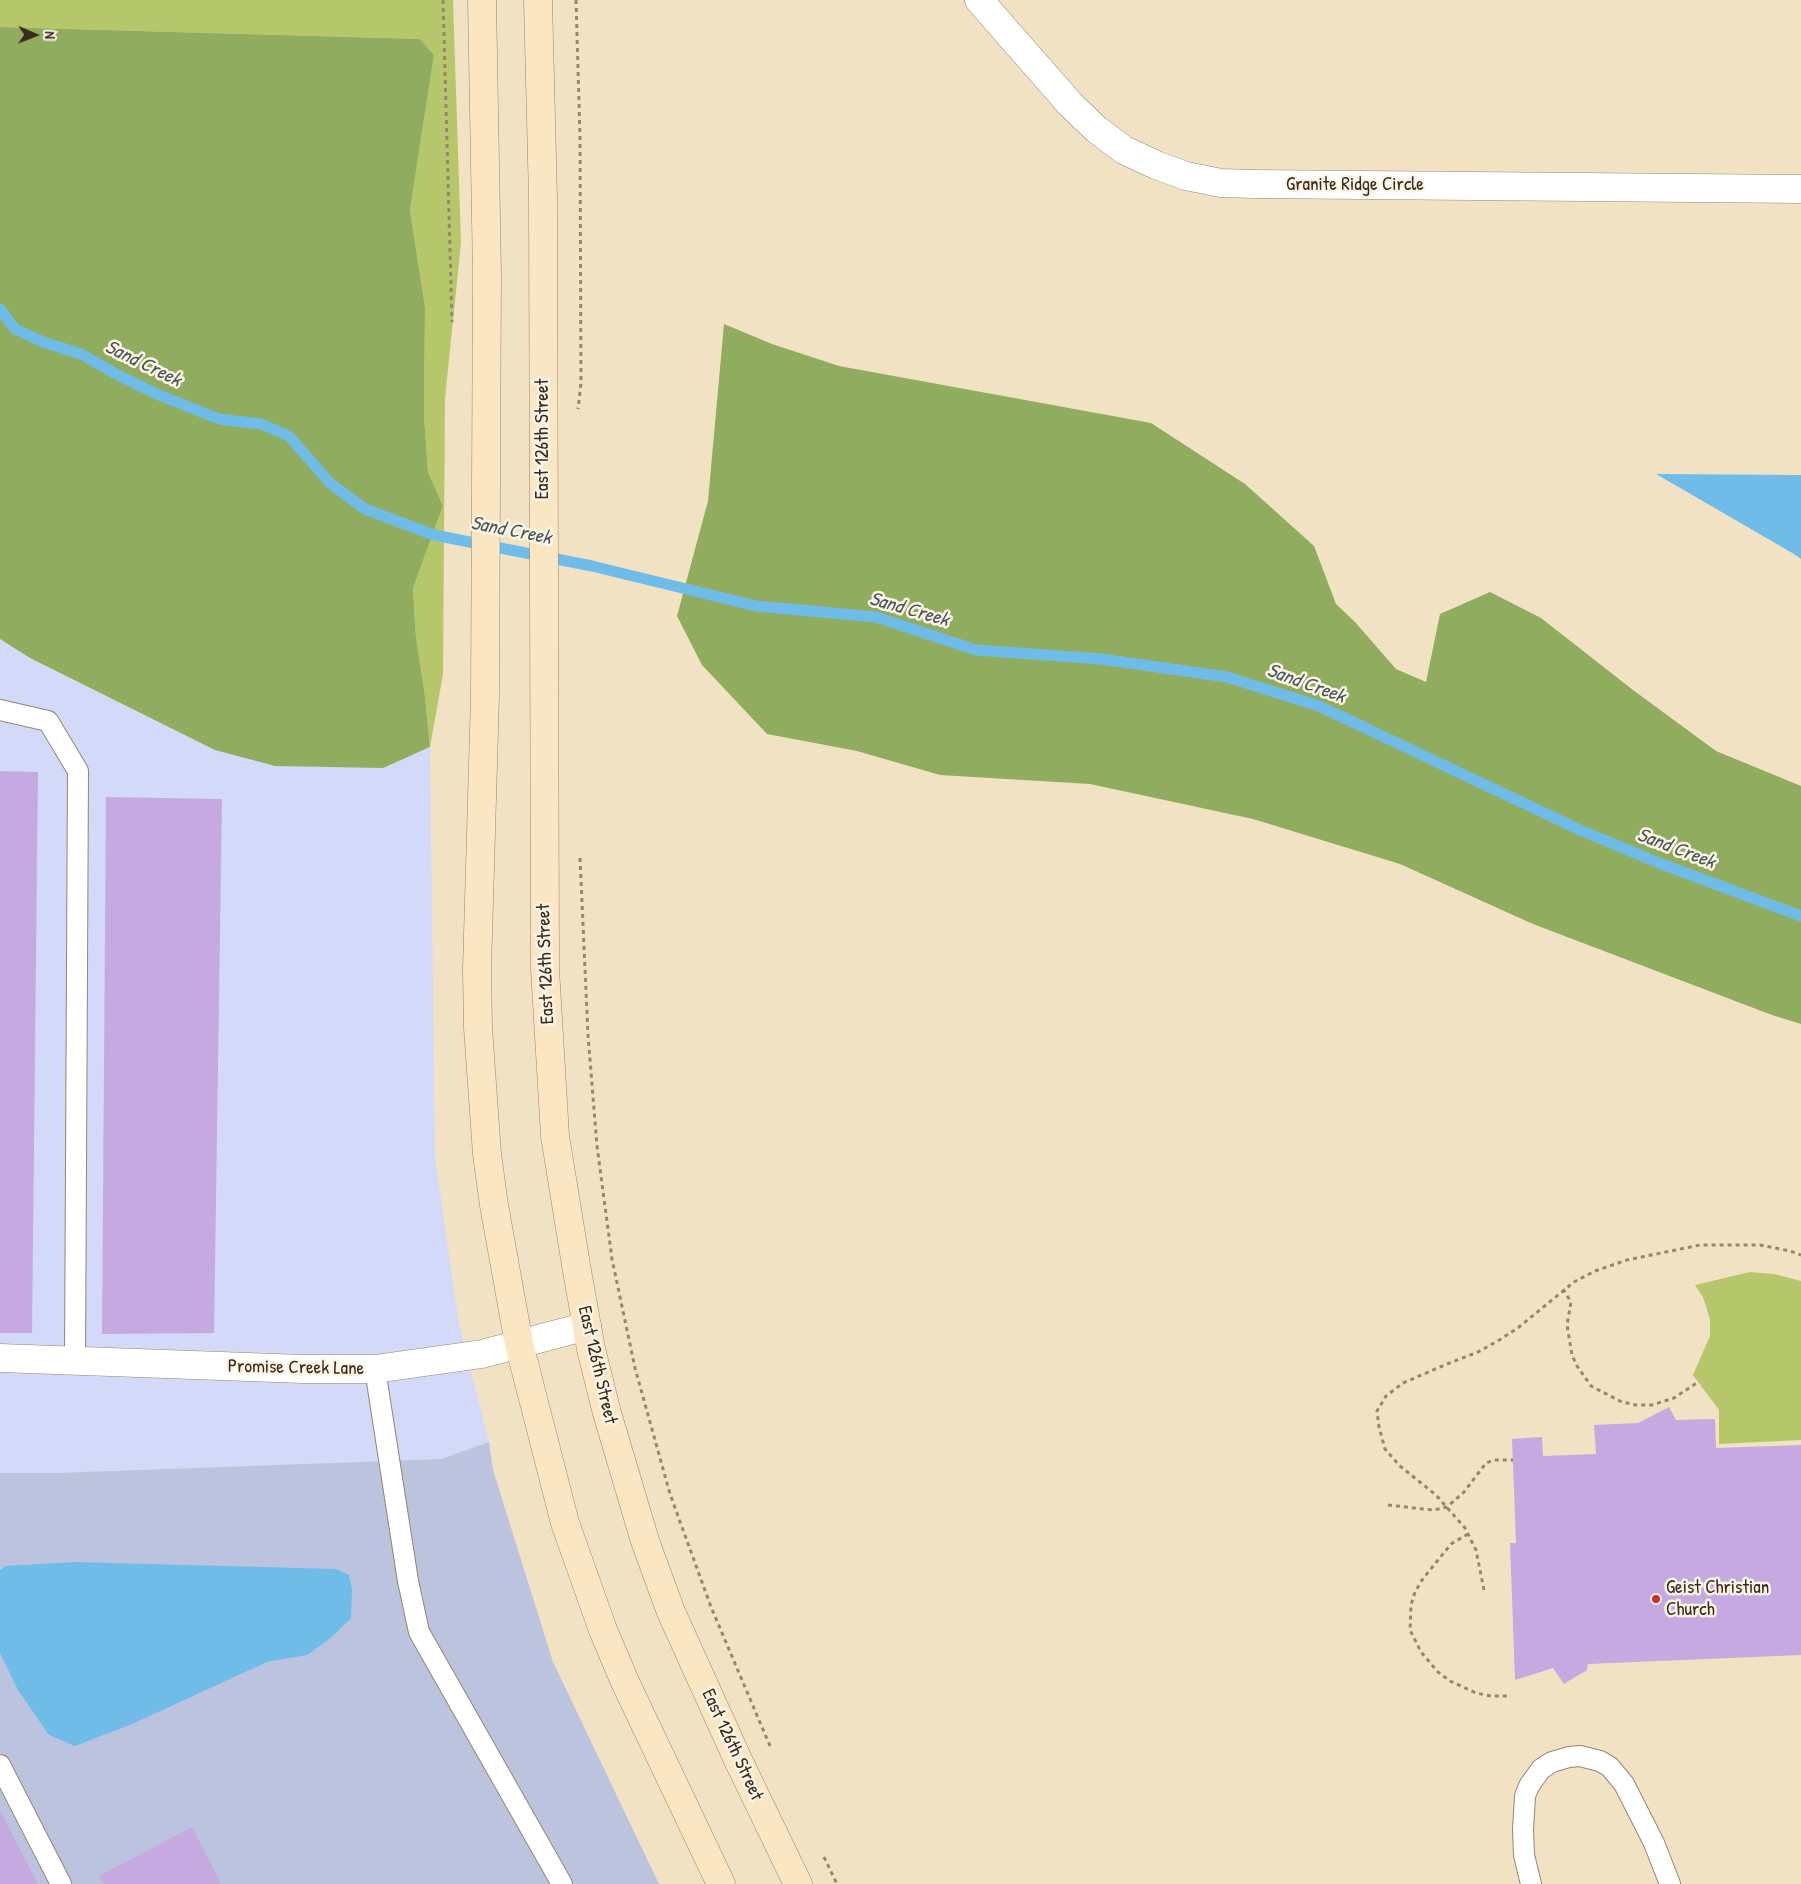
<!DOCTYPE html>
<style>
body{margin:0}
#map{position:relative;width:1801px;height:1884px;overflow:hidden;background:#f1e2c4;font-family:"Patrick Hand",sans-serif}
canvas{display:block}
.north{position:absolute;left:10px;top:10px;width:50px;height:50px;-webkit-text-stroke:4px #fcf5e5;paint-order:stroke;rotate:91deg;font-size:14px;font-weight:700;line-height:20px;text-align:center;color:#3b2a1e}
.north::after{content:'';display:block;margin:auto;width:18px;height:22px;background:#3b2a1e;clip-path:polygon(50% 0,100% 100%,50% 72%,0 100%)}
</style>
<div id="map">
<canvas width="1801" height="1884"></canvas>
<div class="north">N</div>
</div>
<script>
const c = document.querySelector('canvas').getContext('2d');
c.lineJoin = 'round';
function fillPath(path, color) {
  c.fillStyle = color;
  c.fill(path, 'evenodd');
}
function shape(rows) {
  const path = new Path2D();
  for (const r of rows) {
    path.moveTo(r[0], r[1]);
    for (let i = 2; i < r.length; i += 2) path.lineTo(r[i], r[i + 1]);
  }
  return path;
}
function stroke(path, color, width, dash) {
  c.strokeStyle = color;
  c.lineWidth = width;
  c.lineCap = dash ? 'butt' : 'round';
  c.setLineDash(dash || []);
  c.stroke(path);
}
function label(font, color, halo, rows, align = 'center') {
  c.font = font + ' "Patrick Hand",sans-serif';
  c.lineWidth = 5;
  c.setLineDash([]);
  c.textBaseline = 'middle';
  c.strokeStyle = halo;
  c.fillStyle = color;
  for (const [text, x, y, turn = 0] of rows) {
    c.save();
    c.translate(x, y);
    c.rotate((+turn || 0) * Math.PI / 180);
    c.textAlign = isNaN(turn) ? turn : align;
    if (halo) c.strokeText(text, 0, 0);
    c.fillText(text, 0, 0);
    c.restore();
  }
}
const built = shape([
 [0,639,30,658,215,750,383,768,430,747,435,1158,458,1319,489,1442,441,1459,56,1473,0,1473]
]);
const industrial = shape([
 [489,1442,493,1470,553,1662,659,1884,0,1884,0,1473,56,1473,441,1459]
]);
const green = shape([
 [0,0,453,0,461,243,445,398,443,674,430,747,425,696,416,637,413,588,443,506,428,472,424,416,425,307,410,210,434,55,420,39,0,27],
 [1750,1272,1774,1274,1801,1281,1801,1440,1719,1444,1719,1410,1693,1375,1710,1336,1710,1319,1703,1297,1695,1285]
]);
const forest = shape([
 [0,27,420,39,434,55,410,210,425,307,424,416,428,472,443,506,413,588,416,637,425,696,430,747,383,768,275,766,215,750,30,658,0,639],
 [724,324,772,344,839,366,1151,423,1245,484,1314,546,1336,604,1355,622,1396,669,1426,682,1440,614,1490,592,1541,618,1633,690,1716,751,1801,786,1801,1024,1772,1015,1533,924,1400,864,1253,819,1090,784,940,775,857,751,767,734,702,665,677,616,708,501]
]);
const water = shape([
 [1656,474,1801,475,1801,559,1794,554],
 [75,1562,336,1569,349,1575,352,1589,351,1618,332,1637,307,1655,267,1662,132,1724,75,1746,49,1735,18,1690,0,1653,0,1570,5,1566]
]);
const stream = shape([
 [0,309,15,329,43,342,81,354,118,375,159,395,219,419,261,424,289,436,330,483,365,509,434,535,592,566,756,606,876,617,976,650,1102,659,1227,677,1319,706,1580,830,1659,863,1801,916]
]);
const building = shape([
 [0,771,38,772,32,1333,0,1333],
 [106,797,222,799,214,1333,102,1334],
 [1669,1407,1676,1420,1715,1419,1716,1448,1801,1445,1801,1655,1588,1664,1587,1670,1564,1684,1553,1668,1515,1680,1510,1543,1516,1543,1512,1439,1542,1437,1543,1456,1596,1454,1594,1425,1638,1423],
 [0,1811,38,1884,0,1884],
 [192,1827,221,1884,104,1884,99,1876]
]);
const path = shape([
 [443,0,452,322],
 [576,0,580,136,581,383,578,409],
 [580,858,588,1035,597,1146,612,1259,635,1368,670,1494,711,1607,770,1746],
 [1563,1289,1571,1302,1567,1325,1572,1355,1577,1366,1591,1386,1622,1402,1636,1405,1652,1405,1674,1398,1698,1382],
 [1388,1505,1423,1509,1434,1510,1447,1507,1464,1492,1486,1463,1494,1460,1513,1460],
 [1468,1534,1451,1544,1422,1580,1415,1592,1411,1605,1410,1630,1421,1652,1438,1672,1450,1681,1476,1693,1491,1696,1507,1696,1510,1694],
 [1484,1590,1476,1550,1465,1528,1436,1495,1400,1466,1385,1449,1379,1427,1377,1411,1386,1396,1403,1383,1447,1364,1478,1352,1501,1339,1519,1327,1574,1282,1595,1271,1627,1260,1700,1245,1760,1245,1790,1251,1801,1255],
 [824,1857,837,1884]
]);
const lane = shape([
 [0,710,48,721,78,771,75,1361],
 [375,1369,408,1581,419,1632,562,1884],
 [0,1765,61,1884],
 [1531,1884,1524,1855,1523,1830,1525,1796,1529,1786,1541,1769,1552,1762,1569,1757,1580,1756,1600,1761,1610,1767,1624,1784,1654,1843,1670,1884]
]);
const street = shape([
 [979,0,1071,105,1096,129,1124,150,1156,165,1186,176,1221,183,1254,184,1801,189],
 [0,1358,303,1369,375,1369,482,1354,587,1326]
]);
const secondary = shape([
 [482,0,487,273,485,696,477,969,478,1028,487,1154,494,1205,519,1344,565,1523,603,1630,625,1682,721,1884],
 [538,0,543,199,545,969,555,1136,577,1271,591,1349,607,1413,645,1541,671,1612,739,1762,798,1884]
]);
const markers = [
 [1656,1599,5,"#c8321e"]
];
const streetNames = [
 ["Granite Ridge Circle",1355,185],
 ["East 126th Street",543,439,-90],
 ["East 126th Street",546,964,-92],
 ["East 126th Street",597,1365,77],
 ["Promise Creek Lane",296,1368,1],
 ["East 126th Street",732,1745,65]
];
const poiNames = [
 ["Geist Christian",1666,1588],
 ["Church",1666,1610]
];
const waterNames = [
 ["Sand Creek",143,364,26],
 ["Sand Creek",511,531,11],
 ["Sand Creek",909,610,16],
 ["Sand Creek",1306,684,20],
 ["Sand Creek",1676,849,21]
];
fillPath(built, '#d3d9f9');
fillPath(industrial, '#bcc3de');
fillPath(green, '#b5c76a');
fillPath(forest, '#90ac5e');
fillPath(water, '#6fbce8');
stroke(stream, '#6fbce8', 11);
fillPath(building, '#c6a9e0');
stroke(lane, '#968671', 22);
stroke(street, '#968671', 29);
stroke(secondary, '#968671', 29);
stroke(path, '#968671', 3, [4, 4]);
stroke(lane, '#fff', 20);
stroke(street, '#fff', 28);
stroke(secondary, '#fbe6c4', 28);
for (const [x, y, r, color] of markers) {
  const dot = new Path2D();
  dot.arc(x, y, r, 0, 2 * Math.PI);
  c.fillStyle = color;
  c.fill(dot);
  stroke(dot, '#fcf5e5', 2);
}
label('19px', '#3b2a1e', '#fcf5e5', streetNames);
label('19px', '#3b2a1e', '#fcf5e5', poiNames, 'left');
label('italic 20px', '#4b565b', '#fcf5e5', waterNames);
</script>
